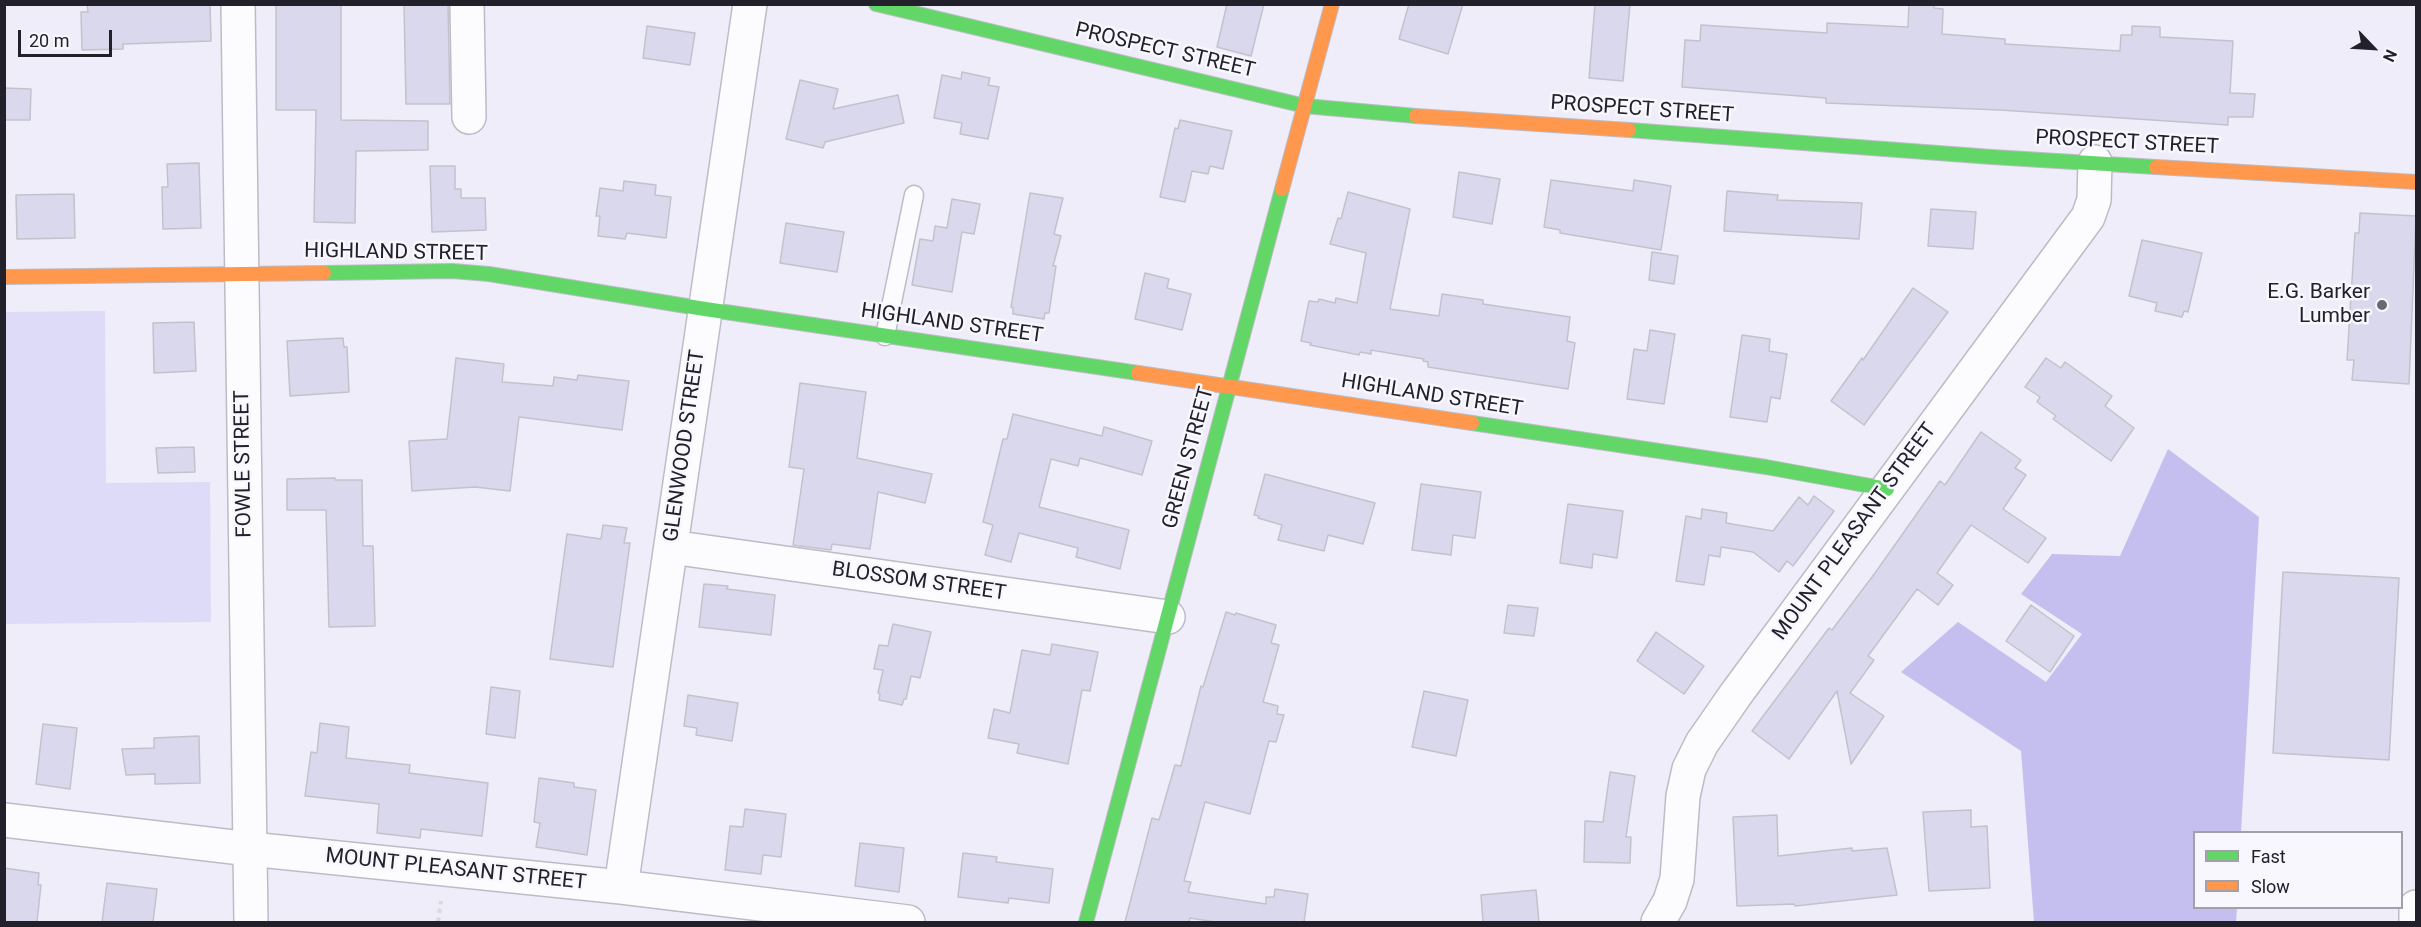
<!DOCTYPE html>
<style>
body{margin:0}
#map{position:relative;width:2421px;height:927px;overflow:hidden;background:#eeedf9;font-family:Roboto,sans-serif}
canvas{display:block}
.frame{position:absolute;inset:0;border:6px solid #22212b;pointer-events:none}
.legend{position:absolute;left:2193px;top:831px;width:210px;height:78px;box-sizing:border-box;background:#f8f7fd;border:2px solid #a2a1a9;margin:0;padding:8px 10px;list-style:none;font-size:18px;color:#22212b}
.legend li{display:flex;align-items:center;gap:12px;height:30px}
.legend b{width:30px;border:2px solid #a2a1a9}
.north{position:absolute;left:2343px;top:18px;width:60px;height:60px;-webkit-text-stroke:4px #f8f7fd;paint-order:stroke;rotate:115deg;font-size:16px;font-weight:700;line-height:24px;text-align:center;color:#22212b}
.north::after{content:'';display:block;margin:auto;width:21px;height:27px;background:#22212b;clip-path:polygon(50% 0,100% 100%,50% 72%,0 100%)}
.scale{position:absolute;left:18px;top:30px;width:94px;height:27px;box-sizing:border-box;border:3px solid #22212b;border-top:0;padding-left:8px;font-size:18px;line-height:21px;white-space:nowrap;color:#22212b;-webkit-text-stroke:4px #f8f7fd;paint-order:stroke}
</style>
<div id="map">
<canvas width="2421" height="927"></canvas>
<div class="frame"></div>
<ul class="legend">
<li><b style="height:8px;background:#63d668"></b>Fast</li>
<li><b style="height:8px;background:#ff974d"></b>Slow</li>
</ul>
<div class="north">N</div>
<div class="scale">20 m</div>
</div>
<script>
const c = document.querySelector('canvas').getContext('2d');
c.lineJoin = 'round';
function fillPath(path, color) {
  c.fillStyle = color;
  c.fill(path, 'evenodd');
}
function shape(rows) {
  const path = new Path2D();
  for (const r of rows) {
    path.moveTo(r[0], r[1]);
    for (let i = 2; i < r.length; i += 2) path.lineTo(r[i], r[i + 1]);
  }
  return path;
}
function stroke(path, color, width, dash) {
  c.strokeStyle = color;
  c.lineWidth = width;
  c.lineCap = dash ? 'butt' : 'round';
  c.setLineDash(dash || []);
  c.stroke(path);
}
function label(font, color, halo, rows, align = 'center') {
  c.font = font + ' Roboto,sans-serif';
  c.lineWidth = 5;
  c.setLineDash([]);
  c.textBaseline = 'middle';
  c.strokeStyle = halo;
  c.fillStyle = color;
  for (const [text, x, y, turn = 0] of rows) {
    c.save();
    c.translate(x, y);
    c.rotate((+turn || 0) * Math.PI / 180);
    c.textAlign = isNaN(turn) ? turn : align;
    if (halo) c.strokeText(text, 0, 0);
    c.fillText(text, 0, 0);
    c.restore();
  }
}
const green = shape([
 [105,311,106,483,210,482,211,622,5,624,5,312]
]);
const forest = shape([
 [2168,449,2259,517,2241,832,2194,832,2194,908,2237,908,2236,922,2034,922,2021,751,1901,672,1958,622,2046,682,2082,634,2021,594,2052,554,2120,556]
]);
const building = shape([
 [87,4,210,4,211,41,123,44,123,49,82,50,81,12,88,12,87,4],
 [276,4,341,4,341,120,428,121,428,150,356,151,355,223,314,222,316,110,276,110,276,4],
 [404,4,448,4,450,104,406,104,404,4],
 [1227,4,1264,4,1251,56,1217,47,1227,4],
 [1409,4,1463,4,1448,54,1399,39,1409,4],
 [1595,4,1630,4,1623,81,1589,78,1595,4],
 [1909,4,1934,4,1934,8,1943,9,1942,34,2005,39,2005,44,2120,51,2121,35,2132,35,2132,26,2160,27,2160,37,2233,41,2230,93,2255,94,2253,117,2228,117,2228,125,2000,110,1826,103,1826,98,1682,87,1685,40,1700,41,1701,25,1827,33,1827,23,1908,27,1909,4],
 [647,26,695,33,690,65,643,58,647,26],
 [962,72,990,78,988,85,999,87,988,139,960,134,962,123,934,118,942,75,961,79,962,72],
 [800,80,838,89,833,109,898,95,904,123,825,142,823,148,786,139,800,80],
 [4,88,31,89,30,120,4,120,4,88],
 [1180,120,1232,131,1223,169,1210,166,1208,174,1192,171,1185,202,1160,197,1175,128,1178,129,1180,120],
 [199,163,201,228,163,229,162,187,168,187,167,164,199,163],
 [430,166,455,166,455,189,461,189,461,198,485,198,486,230,432,232,430,166],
 [1459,172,1500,179,1492,224,1453,217,1459,172],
 [1551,180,1633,191,1634,180,1671,186,1661,250,1560,233,1560,230,1544,227,1551,180],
 [624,181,656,185,655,195,671,197,666,238,627,233,625,239,598,236,600,216,596,216,600,188,623,191,624,181],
 [1727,191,1778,195,1777,200,1862,203,1859,239,1724,231,1727,191],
 [1348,192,1410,209,1390,309,1439,316,1442,294,1483,300,1483,304,1570,317,1567,341,1575,343,1568,389,1428,367,1428,362,1423,361,1424,359,1371,350,1371,354,1360,352,1359,355,1310,345,1311,343,1301,341,1309,301,1318,302,1319,299,1335,303,1336,298,1357,303,1366,253,1330,244,1338,218,1341,219,1348,192],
 [1030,193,1063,198,1054,234,1061,236,1053,266,1056,266,1049,313,1045,313,1044,319,1013,314,1013,308,1011,307,1030,193],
 [74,194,75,238,17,239,16,195,74,194],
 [952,199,980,204,974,234,962,232,952,292,912,285,920,239,933,241,935,226,947,228,952,199],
 [1931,209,1976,212,1973,249,1928,246,1931,209],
 [2360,213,2416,216,2409,384,2352,380,2354,360,2347,360,2355,233,2359,233,2360,213],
 [786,223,844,232,837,272,780,263,786,223],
 [2142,240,2202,253,2188,312,2184,311,2182,317,2155,311,2157,303,2129,296,2142,240],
 [1652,252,1678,256,1674,284,1649,280,1652,252],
 [1145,273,1169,279,1167,288,1191,294,1182,330,1135,319,1145,273],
 [1913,288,1948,312,1864,425,1831,401,1862,358,1863,360,1913,288],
 [194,322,196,371,154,373,153,323,194,322],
 [1650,330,1675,334,1664,404,1627,399,1634,349,1647,351,1650,330],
 [1742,335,1770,339,1769,351,1787,354,1780,399,1771,397,1767,422,1730,417,1742,335],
 [343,338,344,347,347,347,349,392,290,396,287,341,343,338],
 [456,358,504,364,502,382,553,386,554,377,577,380,578,375,629,381,622,430,519,417,510,491,475,487,412,491,409,441,447,439,456,358],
 [2046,358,2061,368,2065,362,2112,396,2105,406,2134,428,2111,461,2053,419,2056,416,2037,402,2040,397,2025,387,2046,358],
 [800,383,866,392,857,458,932,474,925,503,878,492,870,549,832,544,831,550,793,545,804,469,789,467,800,383],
 [1013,414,1102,436,1104,427,1152,441,1142,475,1080,458,1078,466,1051,459,1039,507,1129,530,1120,569,1076,557,1078,548,1019,533,1011,562,985,555,993,525,983,522,1003,439,1007,439,1013,414],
 [1981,432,2021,460,2015,468,2026,475,2003,509,2046,538,2028,563,1971,525,1937,573,1953,585,1938,605,1917,589,1868,656,1874,660,1850,693,1884,716,1851,764,1837,691,1789,759,1752,731,1829,628,1832,630,1875,573,1940,481,1945,485,1981,432],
 [194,447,195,472,158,473,156,448,194,447],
 [1265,474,1375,503,1363,544,1328,535,1324,551,1278,540,1282,525,1258,518,1259,516,1254,515,1265,474],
 [335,478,335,480,362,480,363,546,373,546,375,626,329,627,326,510,287,510,287,479,335,478],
 [1421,484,1481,492,1475,538,1453,535,1451,555,1412,550,1421,484],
 [1814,496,1834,511,1793,566,1787,561,1779,572,1753,552,1721,547,1720,557,1709,555,1704,585,1676,581,1686,516,1701,519,1702,509,1727,513,1726,523,1773,531,1799,497,1808,505,1814,496],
 [1568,504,1623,511,1617,558,1593,554,1592,568,1560,563,1568,504],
 [603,525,627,528,624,543,630,543,613,667,550,659,567,534,601,539,603,525],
 [2283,572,2399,578,2389,760,2273,753,2283,572],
 [704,584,728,586,727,589,775,595,771,635,699,627,704,584],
 [1508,605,1538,608,1534,636,1504,633,1508,605],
 [2031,605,2074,636,2050,672,2006,641,2031,605],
 [1226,612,1235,615,1236,613,1276,625,1271,643,1279,645,1263,702,1278,706,1277,714,1284,715,1276,742,1269,741,1250,814,1205,802,1184,881,1191,882,1188,892,1266,904,1266,897,1274,897,1275,889,1308,894,1304,922,1215,922,1190,918,1189,922,1125,922,1152,818,1159,820,1175,765,1181,766,1201,686,1203,687,1226,612],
 [893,624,931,632,920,678,911,676,906,699,904,699,902,705,879,700,880,694,878,693,883,670,874,669,879,645,888,646,893,624],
 [1656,632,1704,666,1684,694,1637,661,1656,632],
 [1052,644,1098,652,1090,691,1082,690,1068,764,1017,753,1019,744,988,738,994,709,1010,713,1022,650,1050,655,1052,644],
 [491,687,520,691,515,738,486,734,491,687],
 [1424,691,1468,700,1456,756,1412,747,1424,691],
 [688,695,738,703,732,741,696,735,697,728,684,726,688,695],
 [320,723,349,727,346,758,410,765,409,773,488,783,482,836,421,829,420,838,377,833,379,804,305,796,311,752,317,753,320,723],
 [43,724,77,728,70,789,36,784,43,724],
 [199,736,200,783,155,784,155,774,126,775,122,749,154,748,154,738,199,736],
 [1610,772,1635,776,1626,837,1631,837,1630,863,1584,862,1585,821,1603,822,1610,772],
 [539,778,574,783,574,787,596,790,587,855,536,847,540,823,534,822,539,778],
 [745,809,786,814,781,857,763,855,761,874,725,870,730,826,743,827,745,809],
 [1971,810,1971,827,1987,826,1990,888,1929,891,1923,812,1971,810],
 [1777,815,1778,856,1852,848,1852,851,1887,848,1897,895,1795,906,1794,904,1737,906,1733,817,1777,815],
 [860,843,904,848,899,892,855,886,860,843],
 [963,853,997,857,996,862,1053,869,1049,903,1009,898,1008,903,958,897,963,853],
 [4,868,39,873,38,885,41,885,37,922,4,922,4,868],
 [107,883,157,889,153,922,102,922,107,883],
 [1536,890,1539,922,1483,922,1481,895,1536,890]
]);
const path = shape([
 [438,922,441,901]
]);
const lane = shape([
 [885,336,914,195]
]);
const street = shape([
 [238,4,251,922],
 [467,4,469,117],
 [671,547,1168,617],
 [4,820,250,849,621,887,908,922],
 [621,887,750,4],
 [1658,922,1670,901,1677,879,1683,796,1689,769,1702,743,1736,694,2088,217,2094,200,2095,162],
 [2416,922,2416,907]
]);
const fast = shape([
 [876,4,1305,106,1416,116],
 [1629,130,1992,157,2156,167],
 [324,273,452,271,489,274,705,309,1138,373],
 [1472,423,1766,467,1887,489],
 [1086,922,1282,189]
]);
const slow = shape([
 [1416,116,1629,130],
 [2156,167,2416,182],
 [1282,189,1332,4],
 [4,277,324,273],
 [1138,373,1472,423]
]);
const markers = [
 [2382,305,6,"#696873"]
];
const streetNames = [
 ["PROSPECT STREET",1165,51,13],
 ["PROSPECT STREET",1642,110,4],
 ["PROSPECT STREET",2127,143,3],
 ["HIGHLAND STREET",396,253,1],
 ["HIGHLAND STREET",952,324,8],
 ["HIGHLAND STREET",1432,396,9],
 ["GLENWOOD STREET",685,446,-82],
 ["GREEN STREET",1189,458,-75],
 ["FOWLE STREET",244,464,-91],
 ["MOUNT PLEASANT STREET",1855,532,-54],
 ["BLOSSOM STREET",919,582,8],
 ["MOUNT PLEASANT STREET",456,870,6]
];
const poiNames = [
 ["E.G. Barker",2370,293],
 ["Lumber",2370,317]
];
fillPath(green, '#dedbf8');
fillPath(forest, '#c5bfef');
fillPath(building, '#dad8ec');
stroke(building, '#c3c2cc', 1.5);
stroke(lane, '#bdbcc6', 21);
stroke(street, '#bdbcc6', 36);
stroke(fast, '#bdbcc6', 16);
stroke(slow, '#bdbcc6', 16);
stroke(path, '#d9d8dc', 4, [4.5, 4.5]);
stroke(lane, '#fcfcfe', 18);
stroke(street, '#fcfcfe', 33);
stroke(fast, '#63d668', 14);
stroke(slow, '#ff974d', 14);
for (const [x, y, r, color] of markers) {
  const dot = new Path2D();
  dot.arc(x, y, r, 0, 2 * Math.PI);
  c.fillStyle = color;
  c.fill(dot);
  stroke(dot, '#f8f7fd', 2);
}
label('21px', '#22212b', '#f8f7fd', streetNames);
label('21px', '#22212b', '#f8f7fd', poiNames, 'right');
</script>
